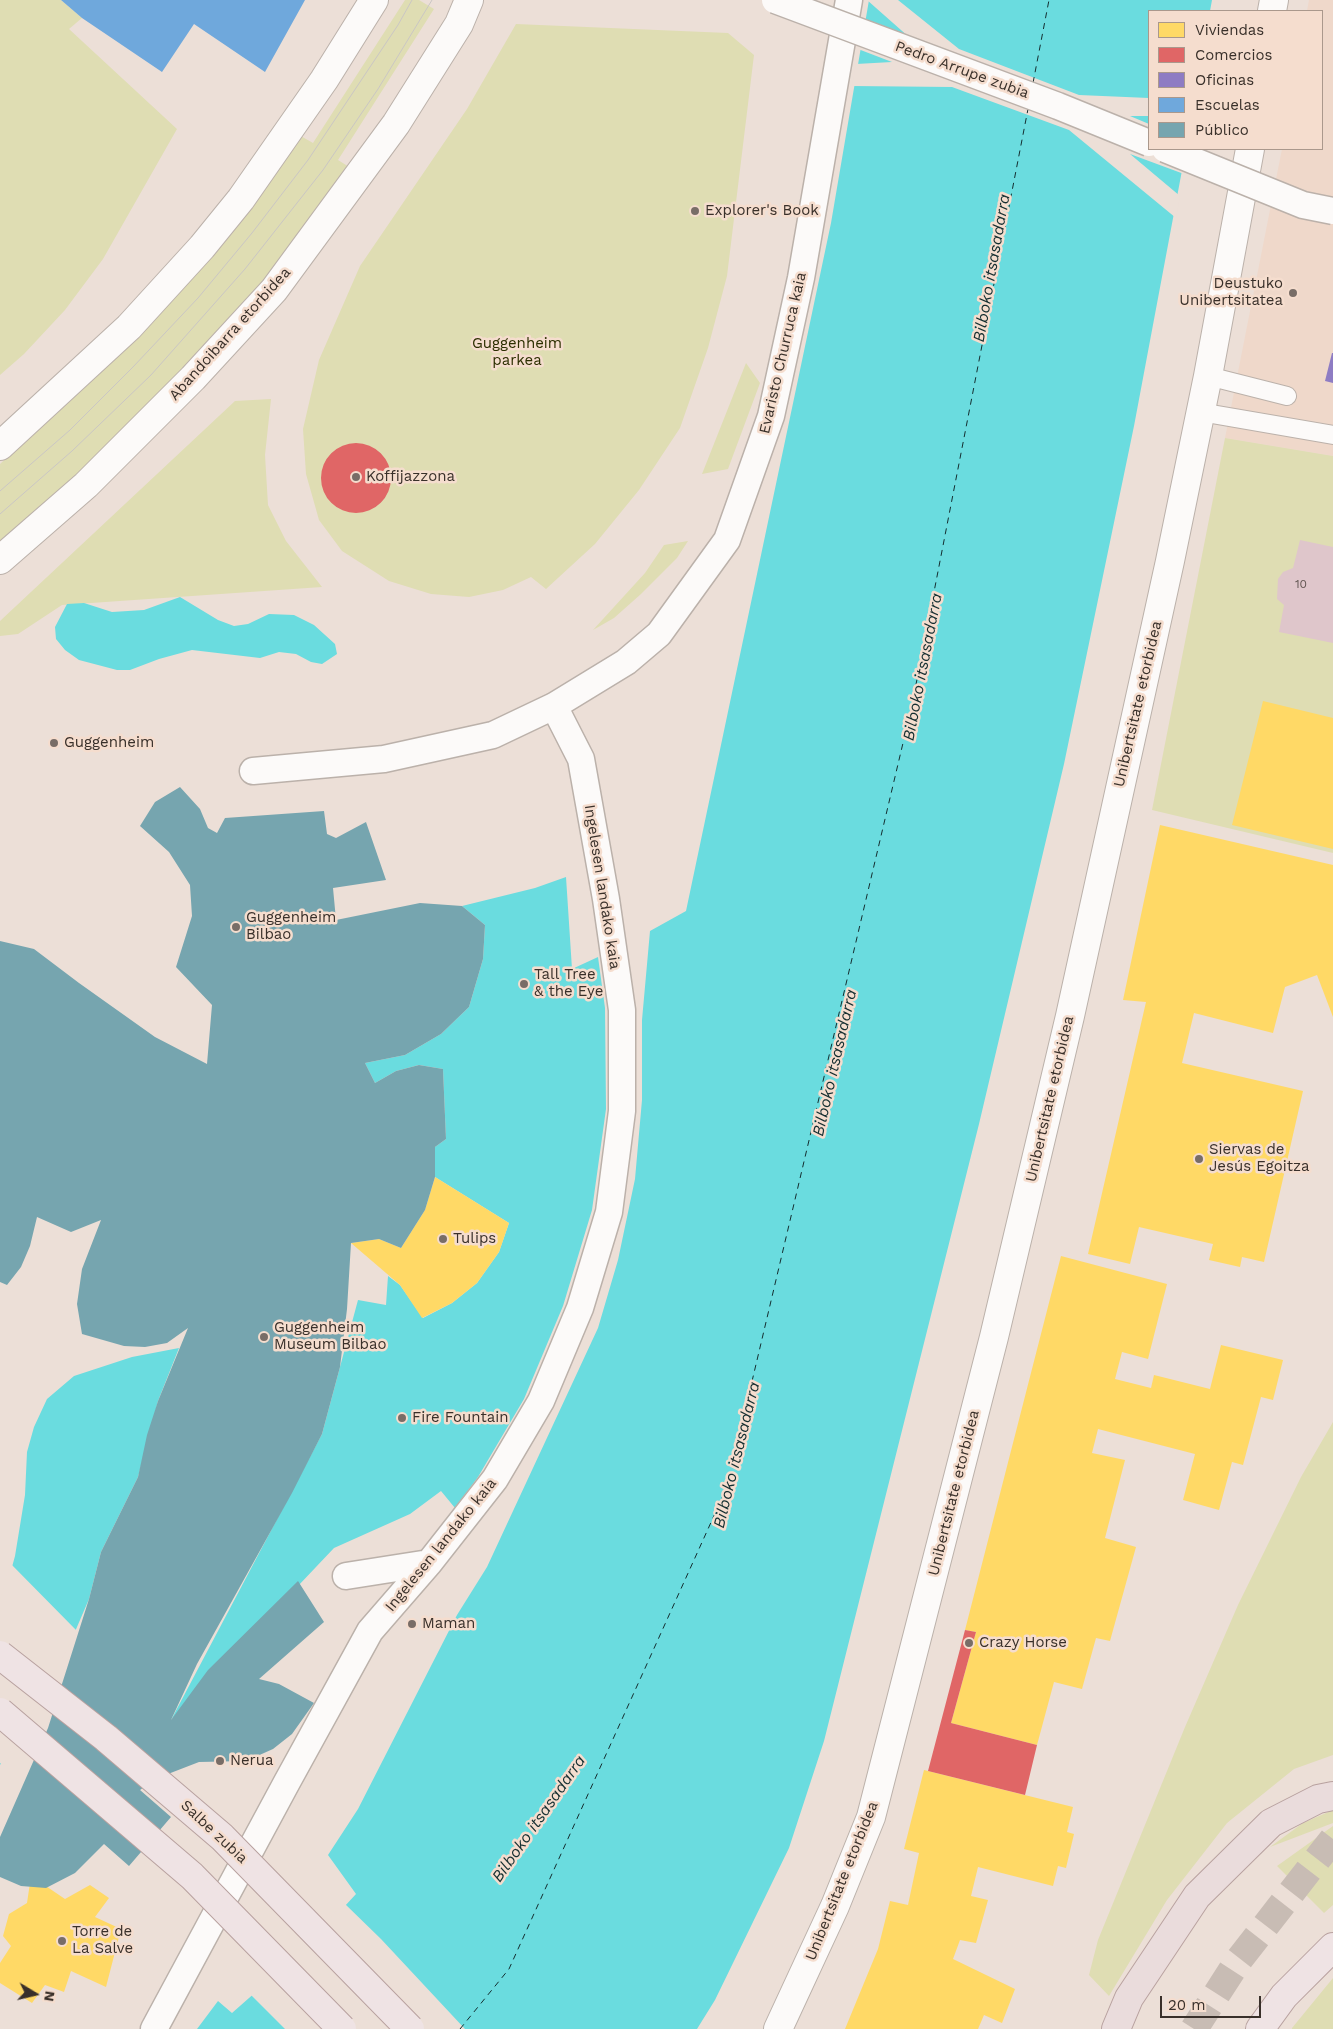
<!DOCTYPE html>
<meta charset="utf-8">
<style>
body{margin:0}
#map{position:relative;width:1333px;height:2029px;overflow:hidden;background:#ecdfd7;font-family:"Work Sans",sans-serif}
canvas{display:block}
.legend{position:absolute;left:1148px;top:10px;width:175px;height:140px;box-sizing:border-box;background:#f5ddce;border:1px solid #aa988c;margin:0;padding:6px 9px;list-style:none;font-size:15px;color:#39302a}
.legend li{display:flex;align-items:center;gap:10px;height:25px}
.legend b{width:25px;border:1px solid #aa988c}
.north{position:absolute;left:10px;top:1969px;width:50px;height:50px;-webkit-text-stroke:4px #f5ddce;paint-order:stroke;rotate:99deg;font-size:14px;font-weight:700;line-height:20px;text-align:center;color:#39302a}
.north::after{content:'';display:block;margin:auto;width:18px;height:22px;background:#39302a;clip-path:polygon(50% 0,100% 100%,50% 72%,0 100%)}
.scale{position:absolute;left:1160px;top:1996px;width:101px;height:22px;box-sizing:border-box;border:2px solid #39302a;border-top:0;padding-left:6px;font-size:15px;line-height:18px;white-space:nowrap;color:#39302a;-webkit-text-stroke:4px #f5ddce;paint-order:stroke}
</style>
<div id="map">
<canvas width="1333" height="2029"></canvas>
<ul class="legend">
<li><b style="height:14px;background:#ffd966"></b>Viviendas</li>
<li><b style="height:14px;background:#e06666"></b>Comercios</li>
<li><b style="height:14px;background:#8e7cc3"></b>Oficinas</li>
<li><b style="height:14px;background:#6fa8dc"></b>Escuelas</li>
<li><b style="height:14px;background:#76a5af"></b>Público</li>
</ul>
<div class="north">N</div>
<div class="scale">20 m</div>
</div>
<script>
const c = document.querySelector('canvas').getContext('2d');
c.lineJoin = 'round';
function fillPath(path, color) {
  c.fillStyle = color;
  c.fill(path, 'evenodd');
}
function shape(rows) {
  const path = new Path2D();
  for (const r of rows) {
    if (r.length === 3) {
      path.moveTo(r[0] + r[2], r[1]);
      path.arc(r[0], r[1], r[2], 0, 2 * Math.PI);
      continue;
    }
    path.moveTo(r[0], r[1]);
    for (let i = 2; i < r.length; i += 2) path.lineTo(r[i], r[i + 1]);
  }
  return path;
}
function stroke(path, color, width, dash) {
  c.strokeStyle = color;
  c.lineWidth = width;
  c.lineCap = dash ? 'butt' : 'round';
  c.setLineDash(dash || []);
  c.stroke(path);
}
function label(font, color, halo, rows, align = 'center') {
  c.font = font + ' "Work Sans",sans-serif';
  c.lineWidth = 5;
  c.setLineDash([]);
  c.textBaseline = 'middle';
  c.strokeStyle = halo;
  c.fillStyle = color;
  for (const [text, x, y, turn = 0] of rows) {
    c.save();
    c.translate(x, y);
    c.rotate((+turn || 0) * Math.PI / 180);
    c.textAlign = isNaN(turn) ? turn : align;
    if (halo) c.strokeText(text, 0, 0);
    c.fillText(text, 0, 0);
    c.restore();
  }
}
const built = shape([
 [1309,0,1333,0,1333,456,1225,438,1282,149,1322,149,1322,11,1307,11]
]);
const green = shape([
 [0,0,61,0,82,18,69,29,177,129,103,259,65,310,24,354,0,375],
 [405,0,419,0,434,9,338,160,354,170,203,354,117,440,0,546,0,464,109,360,299,135,313,143],
 [516,24,728,33,754,55,727,276,708,348,680,428,639,490,595,544,546,589,531,577,503,590,469,597,431,594,389,581,342,551,319,520,306,474,303,429,319,360,360,266,467,109],
 [746,363,760,383,728,469,702,474],
 [271,399,265,455,268,505,286,541,322,587,62,605,18,634,0,636,0,621,235,401],
 [1225,438,1333,456,1333,853,1152,810],
 [688,541,677,558,641,594,614,618,593,630,645,573,664,545],
 [1333,1422,1333,1755,1294,1769,1227,1823,1167,1900,1109,1996,1089,1975,1098,1940,1185,1727,1238,1605,1301,1477],
 [1333,1810,1333,1823,1270,1847,1303,1823],
 [1333,1826,1333,1905,1324,1913,1277,1866],
 [1333,1978,1333,2029,1292,2029,1292,2028]
]);
const water = shape([
 [869,0,1212,0,1210,11,1149,11,1149,149,1186,149,1134,426,1064,764,979,1124,824,1741,789,1848,715,2000,697,2029,197,2029,218,2001,232,2013,308,1946,356,1894,328,1855,358,1809,457,1615,487,1567,598,1328,618,1260,635,1179,642,1100,642,1020,650,931,686,911,831,223],
 [180,597,218,620,234,626,248,624,269,614,294,615,314,625,335,644,337,654,322,664,311,662,296,654,279,652,260,658,192,650,159,659,130,670,117,670,79,660,65,650,56,639,55,627,67,604,84,603,112,612,144,610],
 [566,877,572,969,598,957,605,1008,606,1109,592,1210,563,1306,524,1399,478,1477,455,1508,441,1491,410,1514,334,1548,171,1720,322,1434,358,1300,386,1305,388,1276,400,1285,423,1318,452,1303,477,1283,499,1252,509,1223,435,1177,435,1147,446,1139,443,1069,419,1065,396,1071,375,1083,365,1063,405,1055,441,1034,469,1007,483,959,485,925,462,906,535,888],
 [179,1348,158,1401,138,1477,101,1552,89,1599,74,1634,0,1765,0,1611,15,1556,25,1495,27,1452,34,1427,47,1399,74,1376,132,1357]
]);
const pier = shape([
 [867,0,898,0,959,49,1079,95,1149,98,1149,116,1130,116,1149,124,1149,149,1189,149,1184,174,1130,154,1180,196,1176,218,1069,130,952,87,852,86,856,64,892,62,858,49,863,20,910,38],
 [10,1563,77,1631,3,1765,0,1763,0,1601],
 [344,1903,381,1939,465,2029,285,2029,250,1994,306,1944]
]);
const homes = shape([
 [1263,701,1333,718,1333,849,1232,825],
 [1160,825,1333,865,1333,1017,1317,975,1285,987,1273,1033,1194,1013,1182,1063,1303,1091,1264,1262,1242,1257,1240,1267,1209,1260,1213,1244,1139,1227,1130,1264,1088,1254,1146,1002,1123,1000],
 [435,1177,509,1223,499,1252,477,1283,452,1303,422,1318,400,1285,351,1243,379,1239,401,1248,425,1210],
 [1061,1256,1167,1284,1148,1359,1122,1352,1115,1379,1151,1388,1154,1375,1210,1389,1221,1345,1283,1360,1273,1400,1261,1397,1243,1465,1232,1462,1219,1510,1183,1500,1195,1454,1098,1429,1092,1453,1125,1460,1105,1538,1136,1547,1110,1641,1096,1638,1082,1689,1054,1682,1037,1745,951,1723,976,1632,965,1630],
 [924,1770,1073,1807,1067,1832,1074,1834,1066,1868,1058,1866,1053,1886,978,1867,971,1896,988,1900,976,1943,960,1940,953,1959,1015,1989,1002,2023,984,2015,978,2029,845,2029,878,1949,890,1901,908,1905,919,1853,904,1849],
 [31,1876,65,1899,90,1885,109,1898,95,1917,121,1929,106,1987,71,1971,64,1992,45,1985,32,2003,0,1983,0,1963,11,1946,3,1936,9,1914,27,1903]
]);
const shops = shape([
 [356,478,35],
 [965,1630,976,1632,951,1723,1037,1745,1025,1795,928,1771]
]);
const offices = shape([
 [1332,353,1333,353,1333,383,1325,381]
]);
const schools = shape([
 [61,0,305,0,265,72,194,24,162,72,82,18]
]);
const public = shape([
 [180,787,200,809,208,828,217,833,225,818,324,811,327,834,336,838,366,822,386,880,333,888,336,920,420,903,462,906,485,925,483,959,469,1007,441,1034,405,1055,365,1063,375,1083,396,1071,419,1065,443,1069,446,1139,435,1147,435,1177,425,1210,401,1248,379,1239,351,1243,347,1309,340,1367,322,1434,292,1493,197,1664,171,1720,208,1670,298,1581,324,1622,259,1679,279,1684,314,1703,292,1734,273,1749,246,1761,199,1762,155,1779,140,1790,171,1817,129,1866,104,1844,75,1873,46,1888,21,1886,0,1877,0,1837,48,1728,89,1599,101,1552,138,1477,147,1435,158,1401,188,1328,167,1343,145,1347,124,1346,82,1334,77,1304,82,1269,101,1220,71,1232,37,1217,30,1246,21,1267,7,1285,0,1282,0,941,34,949,79,983,155,1037,207,1064,212,1005,176,967,192,916,190,885,169,852,140,826,155,802]
]);
const ferry = shape([
 [1033,83,1049,0],
 [460,2029,509,1969,727,1487,912,705,1028,109]
]);
const building = shape([
 [1300,540,1333,547,1333,643,1279,632,1284,605,1277,599,1278,579,1283,572,1293,568]
]);
const trunkTunnel = shape([
 [1194,2029,1238,1961,1333,1839]
]);
const service = shape([
 [1208,376,1287,396],
 [1200,412,1333,435]
]);
const pedestrian = shape([
 [253,771,384,759,493,735,554,706,626,662,659,634,727,540,771,416,801,278,849,0],
 [346,1576,429,1563],
 [154,2029,287,1782,370,1631,429,1563,495,1479,541,1401,580,1308,609,1212,622,1111,622,1010,606,899,581,759,554,706]
]);
const minor = shape([
 [1272,11,1274,0],
 [0,446,129,327,202,247,241,199,324,80,374,0],
 [0,560,86,485,193,378,274,290,396,124,459,24,469,0],
 [778,2029,835,1906,871,1817,994,1337,1070,1016,1170,561,1208,376,1250,149]
]);
const primary = shape([
 [1260,2029,1284,1996,1333,1947]
]);
const trunk = shape([
 [1116,2029,1129,1998,1197,1896,1271,1823,1318,1799,1333,1796]
]);
const tram = shape([
 [0,491,70,430,133,367,198,298,252,233,308,160,398,25,412,0],
 [0,514,72,451,151,375,245,269,323,170,378,89,432,0]
]);
const pedestrianBridge = shape([
 [775,0,1058,106,1149,143],
 [1165,149,1303,205,1333,211]
]);
const primaryBridge = shape([
 [0,1655,106,1738,222,1837,410,2029],
 [0,1712,192,1876,342,2029]
]);
const markers = [
 [695,211,5,"#786d67"],
 [1293,293,5,"#786d67"],
 [356,477,5,"#786d67"],
 [54,743,5,"#786d67"],
 [236,927,5,"#786d67"],
 [524,984,5,"#786d67"],
 [1199,1159,5,"#786d67"],
 [443,1239,5,"#786d67"],
 [264,1337,5,"#786d67"],
 [402,1418,5,"#786d67"],
 [412,1624,5,"#786d67"],
 [969,1643,5,"#786d67"],
 [220,1761,5,"#786d67"],
 [62,1941,5,"#786d67"]
];
const numberNames = [
 ["10",1301,584]
];
const streetNames = [
 ["Pedro Arrupe zubia",962,70,20],
 ["Abandoibarra etorbidea",230,334,-48],
 ["Evaristo Churruca kaia",783,353,-77],
 ["Unibertsitate etorbidea",1138,704,-77],
 ["Ingelesen landako kaia",602,887,81],
 ["Unibertsitate etorbidea",1050,1099,-77],
 ["Unibertsitate etorbidea",954,1493,-76],
 ["Ingelesen landako kaia",441,1545,-51],
 ["Salbe zubia",214,1832,43],
 ["Unibertsitate etorbidea",842,1881,-68]
];
const poiNames = [
 ["Explorer's Book",705,211],
 ["Deustuko",1283,284,"right"],
 ["Unibertsitatea",1283,301,"right"],
 ["Koffijazzona",366,477],
 ["Guggenheim",64,743],
 ["Guggenheim",246,918],
 ["Bilbao",246,935],
 ["Tall Tree",534,975],
 ["& the Eye",534,992],
 ["Siervas de",1209,1150],
 ["Jesús Egoitza",1209,1167],
 ["Tulips",453,1239],
 ["Guggenheim",274,1328],
 ["Museum Bilbao",274,1345],
 ["Fire Fountain",412,1418],
 ["Maman",422,1624],
 ["Crazy Horse",979,1643],
 ["Nerua",230,1761],
 ["Torre de",72,1932],
 ["La Salve",72,1949]
];
const parkNames = [
 ["Guggenheim",517,344],
 ["parkea",517,361]
];
const waterNames = [
 ["Bilboko itsasadarra",992,268,-80],
 ["Bilboko itsasadarra",923,667,-79],
 ["Bilboko itsasadarra",835,1063,-77],
 ["Bilboko itsasadarra",737,1455,-76],
 ["Bilboko itsasadarra",539,1819,-55]
];
fillPath(built, '#efd8ca');
fillPath(green, '#dfddb3');
fillPath(water, '#6adcdf');
fillPath(pier, '#ecdfd7');
fillPath(homes, '#ffd966');
fillPath(shops, '#e06666');
fillPath(offices, '#8e7cc3');
fillPath(schools, '#6fa8dc');
fillPath(public, '#76a5af');
stroke(ferry, '#142e30', 1, [6, 5]);
fillPath(building, '#dfc6cb');
stroke(trunkTunnel, '#c8bcb4', 28, [28, 14]);
stroke(service, '#bbb1aa', 20);
stroke(pedestrian, '#bbb1aa', 29);
stroke(minor, '#bbb1aa', 30);
stroke(primary, '#b8a19f', 30);
stroke(trunk, '#b8a19f', 30);
stroke(service, '#fcfaf9', 18);
stroke(pedestrian, '#fcfaf9', 26);
stroke(minor, '#fcfaf9', 28);
stroke(primary, '#efe3e4', 28);
stroke(trunk, '#eadcdc', 28);
stroke(tram, '#cac6c4', 1);
stroke(pedestrianBridge, '#bbb1aa', 29, []);
stroke(primaryBridge, '#b8a19f', 30, []);
stroke(pedestrianBridge, '#fcfaf9', 26);
stroke(primaryBridge, '#efe3e4', 28);
for (const [x, y, r, color] of markers) {
  const dot = new Path2D();
  dot.arc(x, y, r, 0, 2 * Math.PI);
  c.fillStyle = color;
  c.fill(dot);
  stroke(dot, '#f5ddce', 2);
}
label('12px', '#625652', null, numberNames);
label('15px', '#39302a', '#f5ddce', streetNames);
label('15px', '#39302a', '#f5ddce', poiNames, 'left');
label('15px', '#2c2f01', '#f5ddce', parkNames);
label('italic 16px', '#142e30', '#f5ddce', waterNames);
</script>
